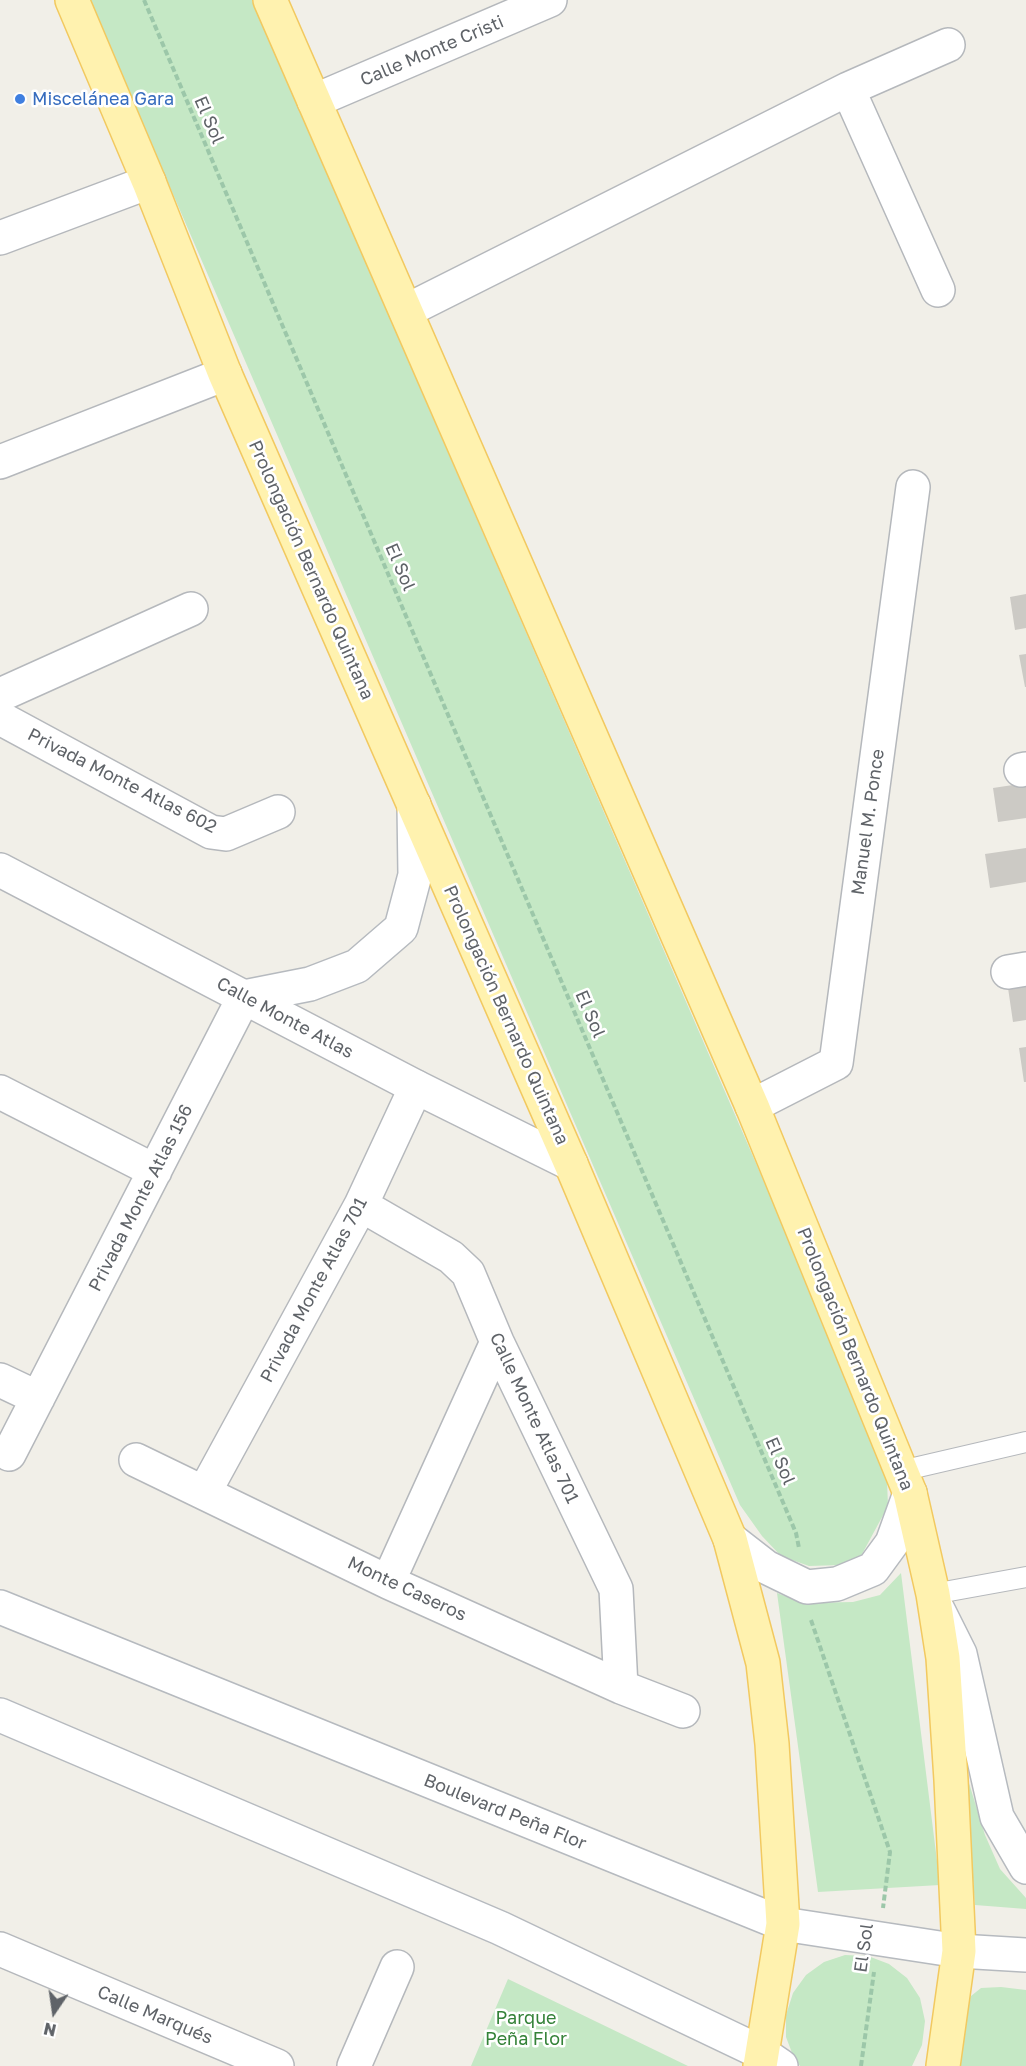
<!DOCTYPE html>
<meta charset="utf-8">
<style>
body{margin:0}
#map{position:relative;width:1026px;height:2066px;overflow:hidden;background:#f1efe8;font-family:"Golos Text",sans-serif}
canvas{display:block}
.north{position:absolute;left:24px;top:1982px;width:60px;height:60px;-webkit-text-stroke:4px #fff;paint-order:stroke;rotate:193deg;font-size:16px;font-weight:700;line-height:24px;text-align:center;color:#5f6368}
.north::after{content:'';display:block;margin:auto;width:21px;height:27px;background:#5f6368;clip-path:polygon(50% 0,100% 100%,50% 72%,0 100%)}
</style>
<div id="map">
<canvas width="1026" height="2066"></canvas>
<div class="north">N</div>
</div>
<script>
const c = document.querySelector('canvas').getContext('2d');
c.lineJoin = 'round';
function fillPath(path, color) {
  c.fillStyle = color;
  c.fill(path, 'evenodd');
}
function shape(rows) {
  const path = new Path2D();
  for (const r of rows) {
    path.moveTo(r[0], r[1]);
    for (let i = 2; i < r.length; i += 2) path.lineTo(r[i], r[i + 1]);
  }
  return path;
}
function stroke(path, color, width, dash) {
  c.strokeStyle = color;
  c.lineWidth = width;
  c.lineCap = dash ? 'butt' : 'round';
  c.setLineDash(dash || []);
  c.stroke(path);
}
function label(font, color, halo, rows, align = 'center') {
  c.font = font + ' "Golos Text",sans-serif';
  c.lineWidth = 5;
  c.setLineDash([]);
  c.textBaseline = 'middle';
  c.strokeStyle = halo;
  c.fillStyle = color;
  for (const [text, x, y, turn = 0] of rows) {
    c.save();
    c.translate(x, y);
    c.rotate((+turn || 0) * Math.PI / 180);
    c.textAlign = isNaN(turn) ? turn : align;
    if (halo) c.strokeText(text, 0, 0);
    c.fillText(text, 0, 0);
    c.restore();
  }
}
const green = shape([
 [89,0,252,0,882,1454,887,1480,888,1506,861,1556,841,1565,809,1566,781,1556,762,1536,740,1505],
 [901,1573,940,1885,818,1892,777,1593,804,1603,853,1602,880,1595],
 [964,1767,985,1835,1000,1869,1026,1898,1026,1909,975,1905],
 [845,1955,868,1956,889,1964,907,1978,920,1998,925,2021,922,2045,912,2066,800,2066,794,2058,786,2037,786,2015,793,1993,806,1975,824,1962],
 [508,1979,688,2066,471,2066],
 [1001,1987,1026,1990,1026,2066,959,2066,963,2010,971,1996,981,1988]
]);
const building = shape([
 [1026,594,1026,628,1015,630,1010,597],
 [1026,654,1026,687,1025,687,1019,655],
 [1026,783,1026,818,998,822,993,788],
 [1026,848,1026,882,990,888,985,854],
 [1026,985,1026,1020,1013,1022,1008,988],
 [1026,1047,1026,1082,1024,1082,1019,1048]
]);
const path = shape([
 [144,0,796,1533,799,1548],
 [811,1620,890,1852,883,1908],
 [861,2066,874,1972]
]);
const service = shape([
 [901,1471,1026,1442],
 [933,1594,1026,1577]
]);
const minor = shape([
 [848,89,938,290],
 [314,101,550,0],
 [0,238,149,182],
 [406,311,848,89,948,45],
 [0,462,225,374],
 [0,695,191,609],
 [0,718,211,832,226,834,278,812],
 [1021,770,1026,769],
 [1008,972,1026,969],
 [0,1092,155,1171],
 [752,1106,836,1063,913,487],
 [361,1205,451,1257,468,1273,497,1342,616,1589,621,1687],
 [0,1380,38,1398],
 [9,1454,244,997],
 [136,1460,388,1582,621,1687,683,1711],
 [205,1491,361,1205,416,1087],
 [388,1582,497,1342],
 [0,1949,277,2066],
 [354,2066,397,1967]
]);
const tertiary = shape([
 [0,870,416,1087,571,1164]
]);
const secondary = shape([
 [244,997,310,984,357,966,401,928,415,875,414,805],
 [730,1539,766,1567,807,1587,837,1584,873,1569,892,1543,910,1493],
 [0,1607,783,1924,959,1951,1026,1955],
 [938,1610,960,1654,997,1817,1026,1867],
 [0,1715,500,1928,762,2053,781,2066]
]);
const primary = shape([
 [72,0,149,182,225,374,571,1164,730,1539,763,1663,772,1744,783,1924,760,2066],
 [270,0,752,1106,910,1493,933,1594,943,1658,951,1780,959,1951,943,2066]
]);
const markers = [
 [20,99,6,"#3f7fe0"]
];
const streetNames = [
 ["Calle Monte Cristi",432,51,-23],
 ["El Sol",209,120,67],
 ["El Sol",400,567,67],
 ["Prolongación Bernardo Quintana",311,570,66],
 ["Privada Monte Atlas 602",122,781,27],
 ["Manuel M. Ponce",868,822,-82],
 ["El Sol",590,1014,67],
 ["Prolongación Bernardo Quintana",506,1015,66],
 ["Calle Monte Atlas",285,1018,28],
 ["Privada Monte Atlas 156",141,1198,-63],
 ["Privada Monte Atlas 701",314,1290,-62],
 ["Prolongación Bernardo Quintana",855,1359,68],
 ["Calle Monte Atlas 701",534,1418,65],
 ["El Sol",780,1461,67],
 ["Monte Caseros",407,1589,25],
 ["Boulevard Peña Flor",505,1812,22],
 ["El Sol",864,1948,-82],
 ["Calle Marqués",155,2015,23]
];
const shopNames = [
 ["Miscelánea Gara",32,99]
];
const parkNames = [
 ["Parque",526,2018],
 ["Peña Flor",526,2039]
];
fillPath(green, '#c5e8c5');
fillPath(building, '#cccac5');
stroke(service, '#b5b8bc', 22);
stroke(minor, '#b5b8bc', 36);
stroke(tertiary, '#b5b8bc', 36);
stroke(secondary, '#b6babf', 36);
stroke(primary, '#f2c960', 36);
stroke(path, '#9cc7a9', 4, [6, 3]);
stroke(service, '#fff', 20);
stroke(minor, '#fff', 33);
stroke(tertiary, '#fff', 33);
stroke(secondary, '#fff', 33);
stroke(primary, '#fff2af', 33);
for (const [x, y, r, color] of markers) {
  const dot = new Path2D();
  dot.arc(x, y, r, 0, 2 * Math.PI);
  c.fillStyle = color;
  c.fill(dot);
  stroke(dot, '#fff', 2);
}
label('18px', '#5f6368', '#fff', streetNames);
label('18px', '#366cbe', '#fff', shopNames, 'left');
label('18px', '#348238', '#fff', parkNames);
</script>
